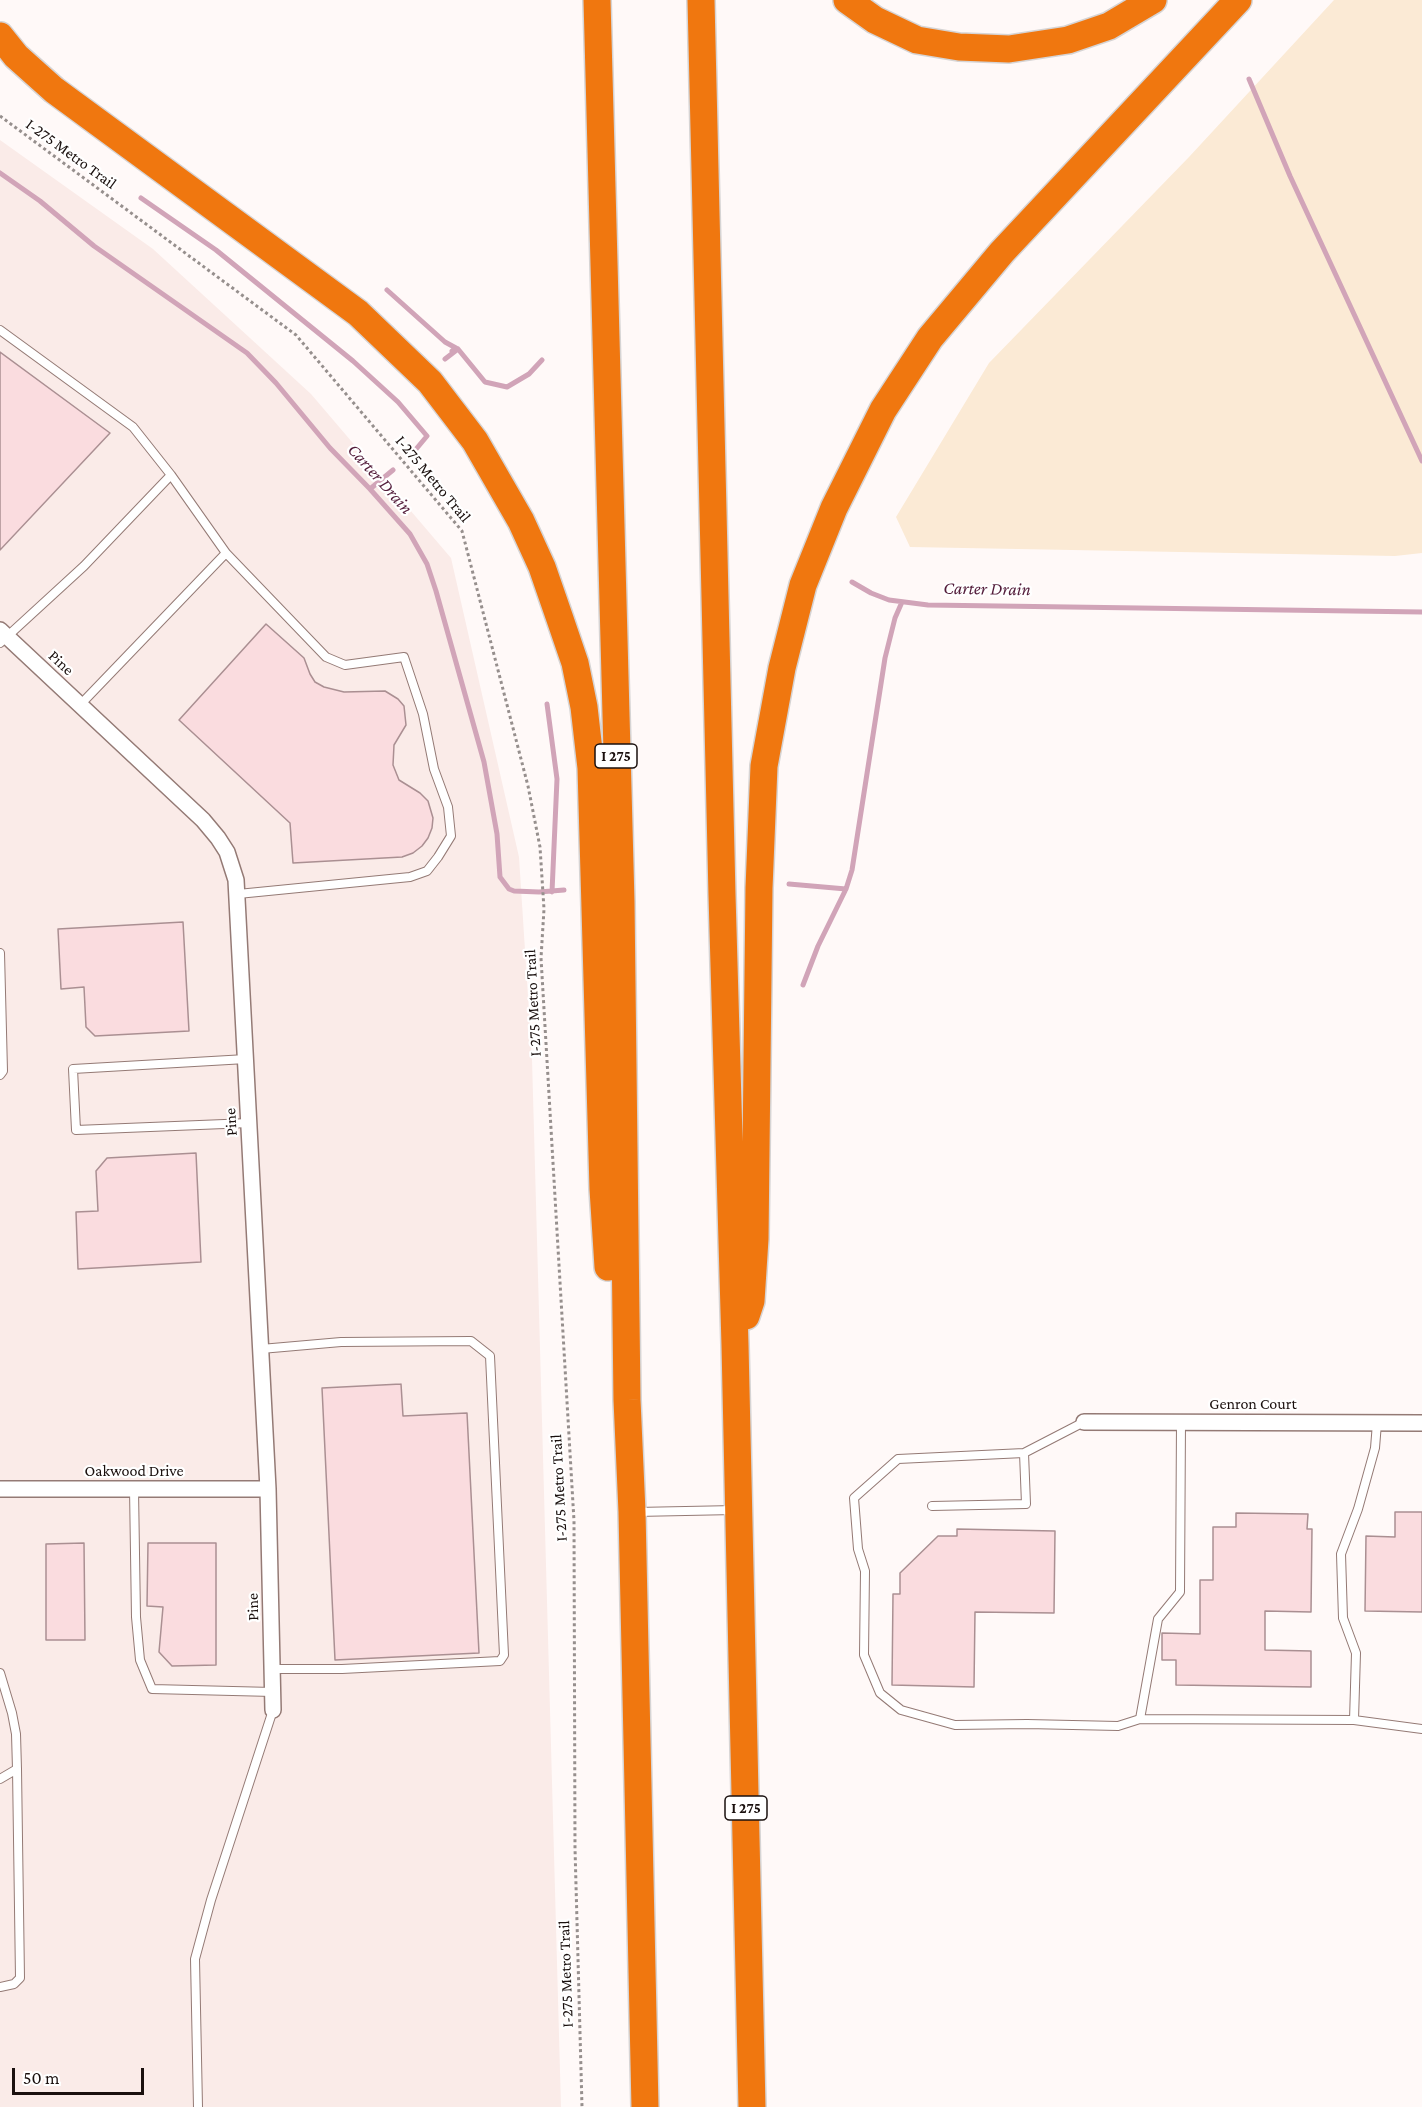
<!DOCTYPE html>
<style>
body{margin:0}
#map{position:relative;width:1422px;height:2107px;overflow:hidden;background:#fff9f8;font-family:"Crimson Pro",serif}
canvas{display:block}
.scale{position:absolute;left:12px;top:2068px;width:132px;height:27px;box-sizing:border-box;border:3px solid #1a100e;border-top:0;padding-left:8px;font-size:18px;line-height:21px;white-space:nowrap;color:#1a100e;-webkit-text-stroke:4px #fff;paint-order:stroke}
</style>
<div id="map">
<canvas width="1422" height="2107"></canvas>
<div class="scale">50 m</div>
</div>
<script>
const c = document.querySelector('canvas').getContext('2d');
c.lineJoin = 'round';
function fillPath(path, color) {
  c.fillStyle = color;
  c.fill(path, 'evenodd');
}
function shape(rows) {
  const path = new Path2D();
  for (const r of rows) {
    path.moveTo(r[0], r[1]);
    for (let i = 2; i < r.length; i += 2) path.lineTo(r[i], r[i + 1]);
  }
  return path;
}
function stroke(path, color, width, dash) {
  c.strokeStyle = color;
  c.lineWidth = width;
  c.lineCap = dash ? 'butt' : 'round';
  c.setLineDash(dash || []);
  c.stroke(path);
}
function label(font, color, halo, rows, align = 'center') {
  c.font = font + ' "Crimson Pro",serif';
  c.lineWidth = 4.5;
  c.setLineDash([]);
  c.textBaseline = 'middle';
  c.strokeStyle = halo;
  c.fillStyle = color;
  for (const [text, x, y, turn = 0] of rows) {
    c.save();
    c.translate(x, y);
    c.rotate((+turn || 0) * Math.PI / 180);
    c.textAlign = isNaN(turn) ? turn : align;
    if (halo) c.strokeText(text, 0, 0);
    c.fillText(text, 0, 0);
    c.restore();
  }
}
const built = shape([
 [0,140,153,249,311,394,451,558,519,857,532,1059,561,2107,0,2107]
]);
const green = shape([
 [1334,0,1422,0,1422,553,1395,556,910,547,896,517,989,363,1189,157]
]);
const stream = shape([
 [1249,79,1290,176,1422,461],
 [0,173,40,201,94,246,247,353,276,383,330,448,370,489,410,534,427,564,436,591,484,762,497,834,500,877,509,889,514,891,539,892,564,890],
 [141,198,216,250,353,361,398,402,427,436,412,454],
 [387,290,445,342,456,348,452,351],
 [445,359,458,349,485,382,507,387,529,374,542,360],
 [370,489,393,470],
 [852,582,871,593,889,600,928,605,1422,612],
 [547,704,557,779,552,892],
 [789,884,846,889],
 [803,985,818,946,846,889,852,870,885,658,895,618,902,602]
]);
const building = shape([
 [0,352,110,433,0,550,0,352],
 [266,624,304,658,310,674,315,682,324,687,344,692,385,691,398,699,404,706,406,725,394,745,393,765,399,780,420,793,428,801,433,818,432,828,428,838,422,846,413,853,402,857,293,863,290,823,179,720,266,624],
 [183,922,189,1031,95,1036,86,1027,84,987,61,989,58,929,183,922],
 [196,1153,201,1262,78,1269,76,1212,98,1211,96,1171,107,1158,196,1153],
 [401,1384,403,1416,467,1413,479,1653,335,1660,322,1388,401,1384],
 [1395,1512,1422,1512,1422,1612,1365,1611,1366,1536,1395,1537,1395,1512],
 [1236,1513,1308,1514,1307,1529,1312,1529,1311,1612,1265,1611,1265,1650,1311,1651,1311,1687,1176,1685,1176,1660,1162,1660,1162,1633,1200,1634,1200,1580,1213,1580,1213,1527,1236,1527,1236,1513],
 [957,1529,1055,1531,1054,1613,975,1612,974,1687,892,1685,893,1594,900,1594,900,1573,938,1536,957,1536,957,1529],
 [84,1543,85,1640,46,1640,46,1544,84,1543],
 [148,1543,216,1543,216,1665,172,1666,159,1652,163,1607,147,1606,148,1543]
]);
const path = shape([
 [0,116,296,335,462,531,528,786,540,847,544,909,541,958,574,1521,575,1848,582,2107]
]);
const lane = shape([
 [0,330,133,427,171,475,84,566,0,643],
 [171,475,226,553],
 [80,705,226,553,326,657,345,665,404,657,423,714,434,769,448,807,451,836,438,857,427,871,410,877,238,894],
 [0,953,3,1071,0,1075],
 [246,1059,73,1069,76,1130,249,1123],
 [261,1349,341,1342,471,1341,490,1356,504,1655,500,1661,342,1669,272,1669],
 [1084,1422,1024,1453,898,1459,854,1498,858,1549,865,1571,864,1655,880,1693,901,1710,955,1725,1027,1724,1118,1726,1140,1719,1158,1619,1180,1592,1181,1422],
 [134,1489,136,1617,140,1660,152,1689,273,1692],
 [932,1506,1026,1504,1024,1453],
 [636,1512,735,1510],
 [0,1673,12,1713,16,1734,17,1769,0,1779],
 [1140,1719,1354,1720,1356,1653,1343,1618,1341,1554,1358,1509,1375,1448,1377,1423],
 [1354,1720,1422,1729],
 [0,1987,14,1984,20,1978,17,1769],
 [198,2107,195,1959,211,1900,273,1710]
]);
const street = shape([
 [0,630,203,820,218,838,227,852,236,880,268,1489,273,1710],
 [1084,1422,1422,1423],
 [0,1489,268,1489]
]);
const highway = shape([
 [597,0,621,902,627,1400,632,1512,645,2107],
 [701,0,722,895,735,1345,752,2107],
 [847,0,875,20,917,40,959,47,1009,49,1068,40,1109,26,1153,0],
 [0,36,16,56,54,90,358,313,430,382,475,441,521,521,542,567,560,619,575,663,584,707,591,768,603,1189,608,1267],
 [746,1316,751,1301,755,1239,759,888,764,766,782,668,803,585,834,508,883,410,930,338,1002,252,1238,0]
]);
const shields = [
 [616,756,42],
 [746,1808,42]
];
const shieldNames = [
 ["I 275",616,756],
 ["I 275",746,1808]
];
const streetNames = [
 ["I-275 Metro Trail",71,154,36],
 ["I-275 Metro Trail",433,479,50],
 ["Pine",61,663,43],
 ["I-275 Metro Trail",533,1003,-93],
 ["Pine",231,1122,-93],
 ["Genron Court",1253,1404],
 ["Oakwood Drive",134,1471],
 ["I-275 Metro Trail",559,1488,-93],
 ["Pine",253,1607,-91],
 ["I-275 Metro Trail",566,1974,-92]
];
const waterNames = [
 ["Carter Drain",380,479,48],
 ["Carter Drain",987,589,1]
];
fillPath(built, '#faebe8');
fillPath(green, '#fbead5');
stroke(stream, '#d1a4b8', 5);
fillPath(building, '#fadcdf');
stroke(building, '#aa8f92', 1.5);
stroke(lane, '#947a75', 10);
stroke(street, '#947a75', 18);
stroke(highway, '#d6d4d4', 30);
stroke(path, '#968f8d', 3, [3, 3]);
stroke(lane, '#fff', 8);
stroke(street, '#fff', 15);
stroke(highway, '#f0770f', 27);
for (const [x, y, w] of shields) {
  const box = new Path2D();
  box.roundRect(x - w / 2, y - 12, w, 24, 4.5);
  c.fillStyle = '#fff';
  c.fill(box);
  stroke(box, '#1a100e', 1.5);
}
label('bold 15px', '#1a100e', null, shieldNames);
label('16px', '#1a100e', '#fff', streetNames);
label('italic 18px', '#531c3a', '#fff', waterNames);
</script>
